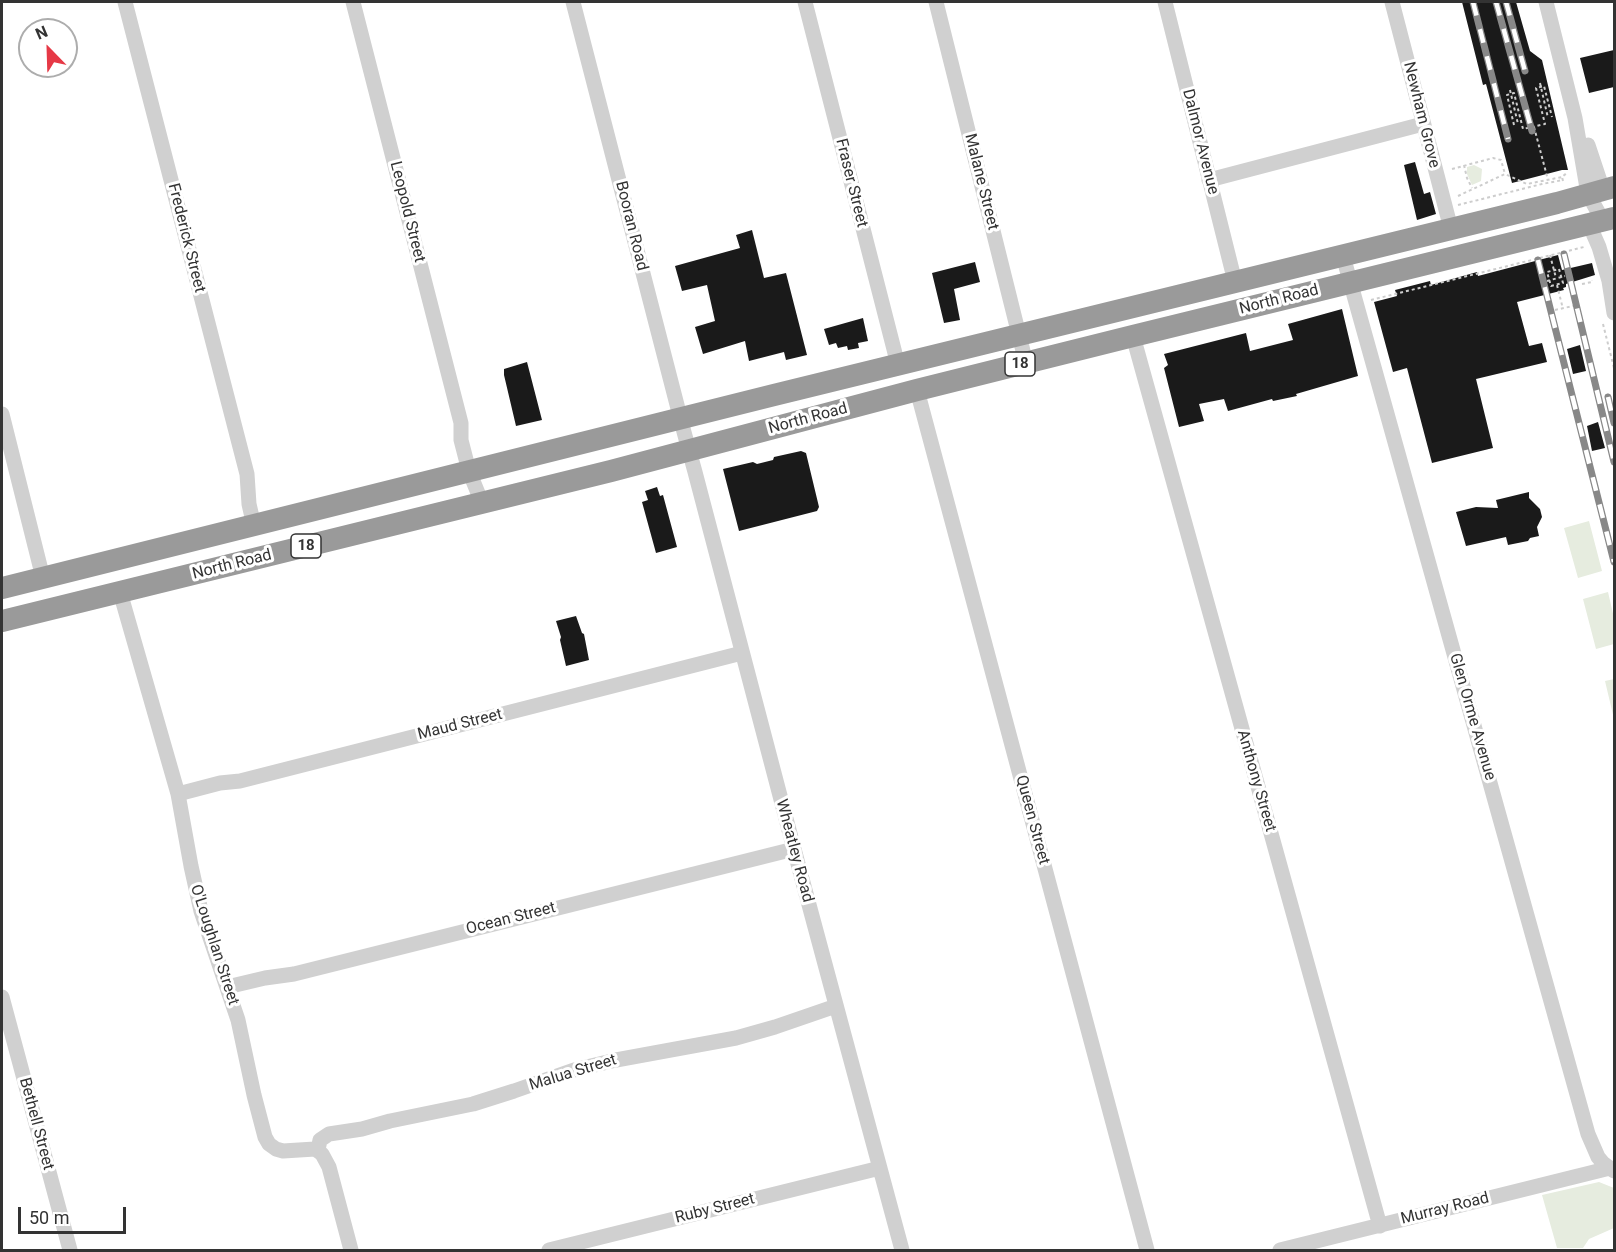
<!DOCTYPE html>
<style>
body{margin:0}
#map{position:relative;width:1616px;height:1252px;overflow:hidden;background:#fff;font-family:Roboto,sans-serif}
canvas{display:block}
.frame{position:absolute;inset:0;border:3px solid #333;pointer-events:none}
.north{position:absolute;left:18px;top:18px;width:60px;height:60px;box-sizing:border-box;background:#fff;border:2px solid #adadad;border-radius:50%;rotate:337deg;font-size:16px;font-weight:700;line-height:24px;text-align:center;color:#333}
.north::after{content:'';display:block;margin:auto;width:21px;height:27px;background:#e63946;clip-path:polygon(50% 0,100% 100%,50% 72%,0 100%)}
.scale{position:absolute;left:18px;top:1207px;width:108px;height:27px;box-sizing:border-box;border:3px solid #333;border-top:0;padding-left:8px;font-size:18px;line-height:21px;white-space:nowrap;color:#333;-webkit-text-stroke:4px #fff;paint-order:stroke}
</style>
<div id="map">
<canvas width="1616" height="1252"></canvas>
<div class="frame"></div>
<div class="north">N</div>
<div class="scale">50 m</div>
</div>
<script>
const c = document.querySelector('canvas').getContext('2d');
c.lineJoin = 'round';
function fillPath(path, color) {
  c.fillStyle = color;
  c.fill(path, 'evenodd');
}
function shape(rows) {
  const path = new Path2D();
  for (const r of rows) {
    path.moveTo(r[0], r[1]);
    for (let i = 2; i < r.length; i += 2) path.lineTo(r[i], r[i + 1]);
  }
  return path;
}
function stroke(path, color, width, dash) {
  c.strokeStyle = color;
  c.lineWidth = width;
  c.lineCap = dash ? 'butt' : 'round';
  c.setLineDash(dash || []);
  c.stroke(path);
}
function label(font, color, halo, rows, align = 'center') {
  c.font = font + ' Roboto,sans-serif';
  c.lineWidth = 6;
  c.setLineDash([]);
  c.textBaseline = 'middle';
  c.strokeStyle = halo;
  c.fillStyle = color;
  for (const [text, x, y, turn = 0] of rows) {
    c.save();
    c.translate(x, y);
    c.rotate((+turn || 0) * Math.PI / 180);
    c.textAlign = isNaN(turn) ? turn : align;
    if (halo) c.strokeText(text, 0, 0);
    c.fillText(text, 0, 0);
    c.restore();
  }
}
const green = shape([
 [1474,165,1482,169,1481,181,1472,185,1467,174,1467,167],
 [1589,521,1602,571,1578,578,1564,528],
 [1608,592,1614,618,1614,644,1596,649,1583,599],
 [1614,679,1614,719,1605,681],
 [1599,1182,1614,1188,1614,1228,1589,1239,1583,1248,1557,1248,1542,1195]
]);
const building = shape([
 [1462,2,1516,2,1530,51,1542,60,1568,170,1562,170,1512,183,1486,84,1483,85],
 [1614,50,1614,87,1589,93,1580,58],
 [1415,162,1424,194,1430,192,1436,214,1417,220,1404,165],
 [752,230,764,278,786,273,807,355,786,360,784,352,749,361,745,341,703,354,695,327,715,321,707,285,682,291,675,266,740,248,736,235],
 [1558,255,1562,270,1592,263,1595,275,1566,284,1566,287,1563,288,1564,290,1517,302,1529,346,1542,343,1547,362,1476,379,1493,448,1432,463,1407,368,1393,372,1374,302,1397,296,1395,290,1430,281,1431,285,1477,272,1478,276],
 [975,262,980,282,954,289,960,320,944,323,932,273],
 [1342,309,1358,376,1296,394,1297,396,1273,401,1272,399,1228,411,1224,399,1199,404,1204,421,1179,427,1164,368,1168,365,1164,354,1246,333,1250,351,1293,340,1288,324],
 [863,318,868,341,858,343,859,348,848,350,847,346,838,348,836,343,829,345,824,329],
 [1580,345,1586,371,1573,374,1567,349],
 [527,362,542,420,516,426,504,375,504,369],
 [1598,422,1605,448,1592,451,1587,426],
 [801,451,806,453,819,507,817,511,739,531,723,469,753,462,757,464,773,460,774,457],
 [657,487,660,496,663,495,677,547,656,553,642,502,648,500,645,491],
 [1529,492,1529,498,1540,509,1542,517,1537,527,1539,536,1530,538,1528,541,1508,545,1506,537,1466,546,1456,512,1476,507,1498,508,1496,500],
 [576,616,582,633,584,634,589,660,566,666,560,640,561,637,556,621]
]);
const path = shape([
 [1540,83,1548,118],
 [1510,90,1518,124],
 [1514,125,1507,95,1514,93,1523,129,1545,124,1536,88,1544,86,1552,117],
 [1534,127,1548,180],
 [1464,165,1467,178,1472,188],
 [1452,169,1493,158,1501,160,1505,174],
 [1563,181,1562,177,1568,172],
 [1458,196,1505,174,1527,184,1562,177],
 [1458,205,1542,184,1563,180],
 [1550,255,1556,278],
 [1559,269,1563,283,1551,286,1547,272,1559,269],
 [1547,281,1565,276],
 [1582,284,1592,282,1592,280],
 [1557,285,1563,309],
 [1371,300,1584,247],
 [1555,310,1573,306],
 [1603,324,1614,368]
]);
const minor = shape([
 [125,2,247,474,249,504,254,526],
 [353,2,461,423,461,440,469,471,482,503],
 [573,2,684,432,695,472,794,849,902,1250],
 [805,2,898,365],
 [936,2,1026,363],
 [1165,2,1235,282],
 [1392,2,1451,229],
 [1546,2,1575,118,1588,194,1603,221],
 [1588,145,1603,190],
 [1209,180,1423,124],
 [1589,224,1599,247,1609,281,1614,313],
 [1343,256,1588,1134,1598,1157,1603,1163,1614,1171],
 [1133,336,1380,1226],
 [917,390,1147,1250],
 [2,414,43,578],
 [120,592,178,794,191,866,201,911,238,1020,254,1095,265,1137,269,1144,276,1149,283,1151,315,1149,322,1154,329,1167,351,1250],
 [178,794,220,783,240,781,742,653],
 [227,987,265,978,294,974,794,849],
 [2,997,70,1250],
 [318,1150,320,1140,329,1134,362,1129,390,1121,473,1104,514,1091,574,1070,616,1060,736,1038,775,1027,836,1006],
 [549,1250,880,1168],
 [1280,1250,1610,1168]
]);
const highway = shape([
 [2,588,774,395,1557,203,1614,187],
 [2,621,611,471,917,390,1133,336,1614,218]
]);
const rail = shape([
 [1473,2,1508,139],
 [1496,2,1532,131],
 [1506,2,1525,71],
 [1564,254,1614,462],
 [1538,260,1614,562],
 [1608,397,1614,423]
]);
const shields = [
 [1020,364,30],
 [306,546,30]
];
const shieldNames = [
 ["18",1020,364],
 ["18",306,546]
];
const streetNames = [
 ["Newham Grove",1421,115,76],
 ["Dalmor Avenue",1200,142,76],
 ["Malane Street",981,182,76],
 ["Fraser Street",851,183,76],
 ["Leopold Street",407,212,76],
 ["Booran Road",631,226,76],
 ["Frederick Street",186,238,76],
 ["North Road",1279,300,-14],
 ["North Road",808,419,-15],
 ["North Road",232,565,-14],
 ["Glen Orme Avenue",1472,717,74],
 ["Maud Street",460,725,-14],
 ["Anthony Street",1256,781,74],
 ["Queen Street",1032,820,75],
 ["Wheatley Road",794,851,75],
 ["Ocean Street",511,919,-14],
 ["O'Loughlan Street",214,945,72],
 ["Malua Street",573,1073,-17],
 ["Bethell Street",36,1124,75],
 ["Ruby Street",715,1209,-14],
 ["Murray Road",1445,1209,-14]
];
fillPath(green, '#e6ecdf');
fillPath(building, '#1a1a1a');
stroke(path, '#cdcdcd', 2, [3, 3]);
stroke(minor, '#d0d0d0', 15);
stroke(highway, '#9a9a9a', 22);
stroke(rail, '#888', 7);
stroke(rail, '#fff', 4.5, [14]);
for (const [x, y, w] of shields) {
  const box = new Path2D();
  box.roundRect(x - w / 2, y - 12, w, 24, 4.5);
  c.fillStyle = '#fff';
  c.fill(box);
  stroke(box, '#333', 1.5);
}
label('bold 15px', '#333', null, shieldNames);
label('16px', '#333', '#fff', streetNames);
</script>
